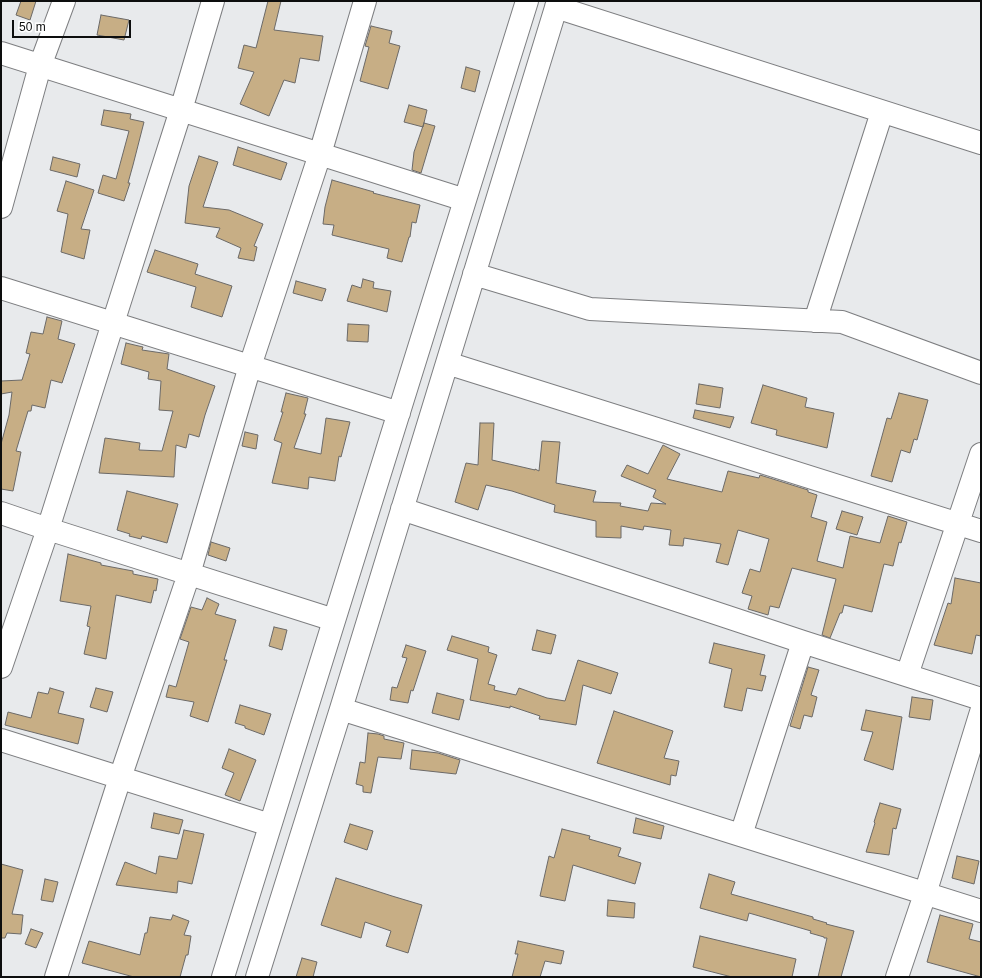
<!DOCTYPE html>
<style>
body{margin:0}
#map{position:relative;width:982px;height:978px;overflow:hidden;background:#e8eaec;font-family:Helvetica,sans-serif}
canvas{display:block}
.frame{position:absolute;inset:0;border:2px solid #0d0e0e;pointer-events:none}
.scale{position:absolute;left:12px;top:20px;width:119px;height:18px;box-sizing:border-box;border:2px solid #0d0e0e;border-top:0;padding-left:5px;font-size:12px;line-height:14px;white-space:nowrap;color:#0d0e0e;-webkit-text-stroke:3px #fff;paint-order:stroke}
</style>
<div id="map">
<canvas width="982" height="978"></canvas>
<div class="frame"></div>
<div class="scale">50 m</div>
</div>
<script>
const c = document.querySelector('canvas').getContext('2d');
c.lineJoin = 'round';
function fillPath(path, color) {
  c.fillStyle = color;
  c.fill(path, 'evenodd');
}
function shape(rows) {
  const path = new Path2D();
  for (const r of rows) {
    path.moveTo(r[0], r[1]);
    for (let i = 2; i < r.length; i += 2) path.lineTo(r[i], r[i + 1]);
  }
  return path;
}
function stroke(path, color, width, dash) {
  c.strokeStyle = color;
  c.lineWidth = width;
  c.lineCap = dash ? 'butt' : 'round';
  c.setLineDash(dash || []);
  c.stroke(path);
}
const building = shape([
 [21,1,36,1,30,20,16,15,21,1],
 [268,1,281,1,274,30,323,36,319,61,300,58,295,83,284,80,269,116,240,104,254,72,238,68,244,45,256,48,268,1],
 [101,15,129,20,124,40,97,35,101,15],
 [371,26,392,31,389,43,400,46,388,89,360,81,369,47,365,46,371,26],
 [466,67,480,71,475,92,461,88,466,67],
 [409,105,427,110,423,127,404,122,409,105],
 [104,110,131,114,130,119,144,122,133,165,128,183,130,183,124,201,98,193,103,175,116,179,129,131,101,125,104,110],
 [424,123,435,126,421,173,412,170,414,152,424,123],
 [238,147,287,163,281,180,233,165,238,147],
 [199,156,218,162,203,207,229,210,263,224,254,246,257,247,254,261,238,258,241,248,216,237,220,228,185,223,189,186,199,156],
 [53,157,80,164,77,177,50,170,53,157],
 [332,180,374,192,373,193,420,205,416,223,412,222,410,237,409,237,402,262,387,258,389,249,332,235,334,225,323,224,325,207,332,180],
 [66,181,94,190,81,229,90,230,84,259,61,252,68,214,57,211,66,181],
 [155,250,198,264,195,274,232,286,222,317,191,307,196,287,147,272,155,250],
 [363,279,374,282,373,288,391,291,387,312,347,301,352,285,361,288,363,279],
 [296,281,326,289,322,301,293,293,296,281],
 [47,317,62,321,58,339,75,344,62,383,51,380,45,408,32,405,31,411,28,411,16,451,21,452,13,491,1,489,1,444,9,415,12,392,1,394,1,381,22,380,30,354,26,353,31,332,43,334,47,317],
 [348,324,369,325,368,342,347,341,348,324],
 [126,343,143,347,142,350,169,354,167,369,215,386,205,415,199,437,189,434,186,448,176,445,174,477,99,473,105,438,140,443,139,450,162,451,173,411,159,410,161,381,148,379,149,372,121,364,126,343],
 [699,384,723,388,720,408,696,404,699,384],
 [763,385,807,398,805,407,834,413,827,448,776,435,777,430,751,423,763,385],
 [286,393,308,398,304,414,306,414,294,448,321,454,326,418,350,422,341,457,339,456,335,481,309,477,308,489,272,483,282,443,274,440,283,412,281,412,286,393],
 [899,393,928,400,917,440,914,439,910,453,901,450,892,482,871,476,887,418,891,419,899,393],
 [695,410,734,417,730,428,693,418,695,410],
 [480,423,494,423,492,460,535,470,535,469,539,471,542,441,560,442,556,483,596,491,593,502,621,503,620,506,648,511,651,503,666,504,653,497,656,490,621,476,627,465,648,474,663,445,680,454,667,479,722,492,728,471,759,478,760,475,808,490,808,492,817,495,811,517,827,522,817,561,843,568,850,536,880,543,888,516,907,522,901,543,899,542,893,566,884,564,872,612,844,605,842,613,840,613,830,638,822,635,836,579,792,568,779,608,770,606,768,615,748,609,752,596,742,593,750,569,760,572,769,539,738,530,728,565,716,562,721,544,684,538,683,546,669,545,671,530,644,526,643,530,621,526,621,538,596,537,596,521,554,512,555,505,512,491,486,485,478,510,455,502,466,463,478,465,480,423],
 [245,432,258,435,256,449,242,446,245,432],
 [127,491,178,504,167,543,142,536,141,539,129,536,130,534,117,530,127,491],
 [842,511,863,517,857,535,836,529,842,511],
 [211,542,230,548,226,561,208,555,211,542],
 [68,554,101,563,101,565,133,571,133,574,158,579,156,591,154,590,151,603,116,595,106,659,84,654,90,627,87,626,91,606,60,601,68,554],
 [955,578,981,583,981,636,976,635,972,654,934,645,948,603,951,604,955,578],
 [207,598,219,604,215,614,236,620,224,660,227,660,208,722,190,716,194,702,166,697,169,685,176,687,189,642,180,639,191,607,202,610,207,598],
 [274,627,287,630,282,650,269,646,274,627],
 [537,630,556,635,551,654,532,650,537,630],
 [452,636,489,647,488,652,497,655,488,684,495,686,494,690,516,695,519,688,547,698,565,701,578,660,618,673,611,694,583,685,576,725,539,719,540,716,510,706,510,708,470,700,478,659,447,650,452,636],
 [714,643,765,655,760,675,766,676,762,691,747,688,742,711,724,707,732,669,709,663,714,643],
 [406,645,426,651,413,691,411,690,408,703,390,700,392,687,397,688,407,658,402,657,406,645],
 [808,667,819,670,811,695,817,697,812,717,804,715,800,729,790,726,808,667],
 [50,688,64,692,58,713,84,719,78,744,5,725,8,712,31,718,38,692,48,694,50,688],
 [96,688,113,692,107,712,90,707,96,688],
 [437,693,464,700,459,720,432,713,437,693],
 [912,697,933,700,930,720,909,717,912,697],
 [240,705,271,714,264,735,245,728,245,726,235,723,240,705],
 [866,710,902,717,893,770,864,760,873,732,861,730,866,710],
 [614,711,673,731,664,758,679,761,676,776,671,775,670,785,597,763,614,711],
 [368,733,378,734,384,736,384,739,404,743,401,759,378,757,371,793,363,792,363,786,356,784,360,762,365,763,368,733],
 [229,749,256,760,240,801,225,795,234,773,222,768,229,749],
 [412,750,438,753,460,760,456,774,410,769,412,750],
 [880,803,901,809,896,829,893,828,889,855,866,852,875,823,874,822,880,803],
 [154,813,183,820,179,834,151,828,154,813],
 [636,818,664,826,661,839,633,833,636,818],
 [350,824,373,831,367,850,344,842,350,824],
 [562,829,590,836,589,839,621,848,618,856,641,863,635,884,573,865,565,901,540,896,549,856,554,858,562,829],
 [184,830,204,834,192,884,178,881,177,893,116,885,125,862,156,874,159,856,177,859,184,830],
 [957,856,979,861,974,884,952,878,957,856],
 [1,864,23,870,12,914,23,915,21,934,7,933,5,938,1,938,1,864],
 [709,874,735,882,731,894,813,917,813,919,827,923,826,924,854,931,841,977,818,977,827,938,824,938,824,937,810,933,811,931,749,913,747,921,700,908,709,874],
 [336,878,392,896,422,905,408,953,386,946,391,931,365,922,361,938,321,925,336,878],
 [45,879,58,882,53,902,41,900,45,879],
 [608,900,635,903,634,918,607,916,608,900],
 [173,915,189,921,184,935,191,936,188,955,186,955,180,977,134,977,82,963,89,941,140,955,145,933,147,933,150,917,171,920,173,915],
 [940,915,973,924,969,939,981,942,981,977,927,962,940,915],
 [31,929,43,933,36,948,25,944,31,929],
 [700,936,796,959,792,977,732,977,693,967,700,936],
 [518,941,564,951,561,964,545,961,540,977,512,977,518,954,515,954,518,941],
 [302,958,317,962,313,977,296,977,302,958]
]);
const minor = shape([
 [556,7,981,143],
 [1,53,465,200],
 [1,207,40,66,64,1],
 [474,274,590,309,842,322,981,373],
 [1,288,399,413],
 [815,321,882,112],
 [447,363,981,531],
 [402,509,803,642,981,699],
 [1,513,48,529,334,620],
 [1,667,48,529,113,323,181,110,213,1],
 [907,675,981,454],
 [341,709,981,911],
 [1,740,270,825],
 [741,835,803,642],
 [56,977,120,778,189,574,250,366,320,154,365,1],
 [223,977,527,1],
 [257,977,341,709,558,1],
 [897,977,925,894,981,712]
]);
fillPath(building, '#c7ae85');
stroke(building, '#6b6967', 1);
stroke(minor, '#7d7e80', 24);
stroke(minor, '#fff', 22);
</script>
